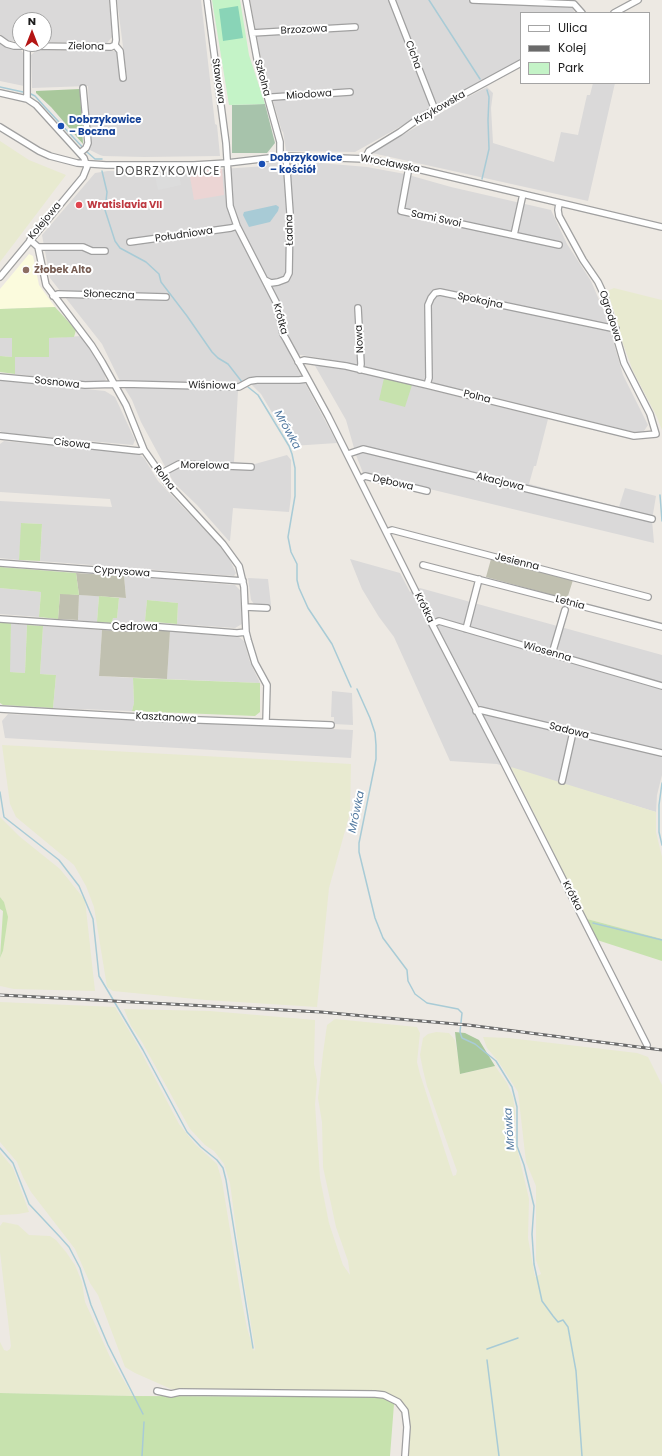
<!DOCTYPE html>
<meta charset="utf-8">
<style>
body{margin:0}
#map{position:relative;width:662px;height:1456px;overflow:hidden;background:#ede9e3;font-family:Poppins,sans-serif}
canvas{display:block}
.legend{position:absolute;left:520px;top:12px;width:130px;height:72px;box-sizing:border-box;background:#fff;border:1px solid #a4a4a4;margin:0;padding:5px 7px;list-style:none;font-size:12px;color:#1c1c1c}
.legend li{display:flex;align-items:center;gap:8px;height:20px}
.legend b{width:20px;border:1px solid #a4a4a4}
.north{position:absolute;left:12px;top:12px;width:40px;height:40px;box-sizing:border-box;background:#fff;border:1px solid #a4a4a4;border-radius:50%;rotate:0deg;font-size:11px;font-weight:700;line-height:16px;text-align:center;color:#1c1c1c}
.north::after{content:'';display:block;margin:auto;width:14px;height:18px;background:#b41514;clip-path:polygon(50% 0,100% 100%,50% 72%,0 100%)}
</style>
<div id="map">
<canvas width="662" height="1456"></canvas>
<ul class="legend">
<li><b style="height:5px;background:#fff"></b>Ulica</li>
<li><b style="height:5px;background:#6a6a6a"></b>Kolej</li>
<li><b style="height:11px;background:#c4f3c7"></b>Park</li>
</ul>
<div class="north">N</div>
</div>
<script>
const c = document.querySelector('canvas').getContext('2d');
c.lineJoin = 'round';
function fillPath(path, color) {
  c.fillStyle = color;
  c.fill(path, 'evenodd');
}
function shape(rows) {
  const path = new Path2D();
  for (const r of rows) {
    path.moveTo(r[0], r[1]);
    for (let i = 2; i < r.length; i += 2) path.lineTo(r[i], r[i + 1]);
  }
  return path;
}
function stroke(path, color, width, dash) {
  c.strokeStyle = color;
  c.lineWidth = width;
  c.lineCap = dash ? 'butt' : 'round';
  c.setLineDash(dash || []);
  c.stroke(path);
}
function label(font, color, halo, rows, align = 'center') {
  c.font = font + ' Poppins,sans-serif';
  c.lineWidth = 4;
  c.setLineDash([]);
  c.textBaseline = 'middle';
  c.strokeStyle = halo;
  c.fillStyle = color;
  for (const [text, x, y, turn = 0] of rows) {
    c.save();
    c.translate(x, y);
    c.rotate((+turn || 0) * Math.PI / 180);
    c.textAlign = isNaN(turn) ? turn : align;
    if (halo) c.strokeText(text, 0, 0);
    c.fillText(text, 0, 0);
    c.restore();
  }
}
const residential = shape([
 [0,0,109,0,112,37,107,43,44,42,44,20,20,20,20,41,8,41,0,34],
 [117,0,201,0,215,124,217,125,220,156,144,157,103,156,100,155,90,150,88,86,32,88,31,55,37,50,117,51,120,80,127,78],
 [250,0,568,0,575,13,521,13,521,59,355,152,286,151,283,131,282,132,261,59],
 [0,43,5,46,21,50,23,53,24,86,0,81],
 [593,83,615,83,588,201,372,153,373,152,468,97,487,87,493,93,491,108,493,143,554,162,561,132,578,135,587,95,590,95],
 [281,162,309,162,367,167,405,174,451,187,551,210,567,244,591,281,606,316,623,375,648,425,644,431,638,433,473,392,325,359,301,355,290,355,337,443,292,446,261,394,251,384,238,391,234,462,255,464,287,455,291,460,291,497,289,512,233,508,230,541,229,541,197,505,174,483,141,422,132,400,119,379,102,344,50,278,42,235,95,173,108,171,165,172,222,169,266,166,266,163],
 [82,336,103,369,106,380,103,382,72,381,15,374,15,357,49,357,49,338],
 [0,338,12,338,12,357,0,356],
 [314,364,342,368,548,419,536,466,534,466,529,484,619,507,625,488,656,496,652,520,654,543,363,473,356,455,346,420],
 [0,380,105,391,115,397,135,440,133,445,3,433,0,431],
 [4,441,137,453,144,458,158,481,218,544,229,558,236,573,234,576,40,561,42,524,22,523,19,560,0,558,0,501,112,507,110,499,0,492,0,444],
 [350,559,400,573,410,592,420,588,662,655,662,775,657,795,656,812,497,764,450,761,394,637,379,617,362,589],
 [124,576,235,585,240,590,242,624,235,628,177,624,178,603,147,600,145,621,132,624,112,623,113,618,117,618,119,598,126,598],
 [248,578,268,579,271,605,254,604,251,600],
 [0,588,41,592,39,617,0,614],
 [79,595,99,596,97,622,78,620],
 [11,623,27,625,25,673,9,672],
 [43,626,102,630,99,676,133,678,134,703,132,711,53,708,56,675,40,674],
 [170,631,239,637,244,641,250,662,260,683,167,679],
 [332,691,352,693,353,725,334,724,334,717,331,717],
 [8,714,353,730,351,758,5,738,2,721]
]);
const commercial = shape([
 [222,169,224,195,194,200,189,171]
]);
const education = shape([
 [29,254,33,256,39,285,55,307,0,309,0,289]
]);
const construction = shape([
 [491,559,573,580,567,599,486,577],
 [76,573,124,576,126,598,79,595,78,620,58,619,60,593,79,595],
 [148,629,170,631,167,679,99,676,102,630,132,632]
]);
const farmland = shape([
 [0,141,29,160,66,175,0,262],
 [614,288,662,300,662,430,657,417,633,371,623,344,617,320,607,291],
 [2,745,351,764,350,813,329,888,317,1007,206,1000,113,991,107,987,94,907,86,886,74,865,16,817,10,804],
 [511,767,656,812,656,832,662,857,662,939,587,919],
 [0,817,19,836,60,869,85,900,95,991,14,989,0,986,0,958,3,951,4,902,0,897],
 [0,1002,115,1007,137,1044,179,1124,195,1144,217,1164,222,1181,241,1297,247,1328,254,1351,255,1349,239,1252,230,1183,224,1164,214,1151,205,1145,190,1129,142,1042,131,1026,124,1009,210,1011,315,1020,314,1064,317,1080,315,1104,320,1178,329,1223,343,1265,350,1275,348,1261,336,1227,323,1167,322,1122,318,1098,323,1053,327,1025,335,1019,417,1027,420,1033,417,1062,420,1074,453,1176,456,1175,457,1171,427,1086,423,1070,420,1055,423,1038,428,1034,436,1032,449,1033,455,1040,461,1074,495,1066,507,1083,513,1097,515,1111,514,1135,529,1199,528,1238,535,1277,541,1274,536,1260,536,1186,526,1162,518,1092,498,1061,487,1048,483,1037,509,1038,637,1053,648,1057,662,1085,662,1456,408,1456,409,1423,405,1405,394,1397,382,1393,196,1391,171,1389,135,1373,125,1367,98,1295,90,1283,75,1249,31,1192,23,1177,17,1162,0,1142],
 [0,1152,13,1168,29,1212,18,1214,0,1215],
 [3,1222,18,1225,29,1235,50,1236,56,1240,66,1252,75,1265,82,1282,85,1302,110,1357,133,1396,0,1393,0,1342,4,1350,7,1351,10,1349,11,1346,0,1252,0,1226]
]);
const grass = shape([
 [55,307,76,330,74,337,49,338,49,357,15,357,15,374,0,372,0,356,12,357,12,338,0,338,0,309],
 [384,378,412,385,405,407,379,400],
 [21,523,42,524,40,561,19,560],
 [0,567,76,573,79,595,60,594,58,619,39,617,41,592,0,588],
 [99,596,119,598,117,618,113,618,112,623,97,622],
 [147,600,178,603,177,624,145,621],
 [0,621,9,621,11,623,10,672,25,673,27,625,43,626,40,674,56,675,53,708,3,705,0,703],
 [133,678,260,683,260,712,255,716,132,711,134,703],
 [0,897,4,902,8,917,3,951,0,958,3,911,0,909],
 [587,919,662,939,662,961,597,940],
 [0,1393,133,1396,381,1397,394,1404,390,1456,0,1456]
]);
const forest = shape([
 [80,89,83,144,51,107,36,93,36,91],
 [455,1032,465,1033,479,1040,495,1066,460,1074]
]);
const cemetery = shape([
 [265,104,275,143,267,153,232,153,232,105]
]);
const park = shape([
 [212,0,240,0,249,55,265,104,229,105]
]);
const pitch = shape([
 [238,6,243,38,223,41,219,9]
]);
const parking = shape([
 [179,173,181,185,158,190,155,176]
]);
const water = shape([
 [276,205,279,207,278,211,270,222,249,227,243,215,244,212]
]);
const stream = shape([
 [429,0,480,79],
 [0,87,23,92],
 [31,94,35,96,44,106,87,152,95,159,102,159],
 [102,171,107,192,105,210,115,241,120,248,146,262,159,274,161,282,187,316,212,352,218,358,228,364,242,382],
 [482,179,489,149,488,120,489,97,487,90],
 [248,387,258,395,289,446,292,454,295,468,295,496,288,537,291,552,297,564,297,580,299,588,308,608,332,644,351,687],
 [660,495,662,521],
 [357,689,370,718,375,733,376,745,376,759,359,843,359,852,375,918,383,938,407,970,408,981,415,994,427,1003,458,1009,462,1013,460,1032,462,1038,475,1044,496,1061,512,1087,517,1107,517,1146,524,1165,534,1206,532,1234,534,1264,542,1301,553,1316,558,1322,563,1320,568,1327,576,1371,582,1456],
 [662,783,659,805,659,832,662,845],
 [0,792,4,817,59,860,79,886,93,919,99,976,143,1050,187,1132,201,1147,217,1160,223,1168,226,1180,253,1348],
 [593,923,662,940],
 [0,1148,13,1163,29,1204,60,1237,69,1247,80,1268,91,1305,108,1345,143,1414],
 [487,1349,518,1338],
 [487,1360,499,1456],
 [142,1456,144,1422]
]);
const minor = shape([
 [207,0,226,143,230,206,237,226,276,302,283,334,286,339,328,416,432,624,503,761,647,1045],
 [246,0,257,59,280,142,280,156],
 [392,0,435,110],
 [473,0,574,4,582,13],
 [614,13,638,0],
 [252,33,355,27],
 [0,39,7,44,14,46,27,46,27,99],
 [115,45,120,51,123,78],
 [27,46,111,47,115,45,116,40,113,0],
 [0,93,27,99,36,105,84,158,87,167,83,177,0,277],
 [268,98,273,97,350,92],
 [0,127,39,151,50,156,77,163,106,165,194,165,227,163,286,156,365,159,409,167,662,227],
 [80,153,86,148,88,143,83,88],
 [365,159,369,151,400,132,418,119,521,63],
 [409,167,401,211,559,245],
 [514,235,523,194],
 [30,240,38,247,46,285,92,346,102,362,126,405,144,450,167,483,223,544,239,566,244,587,246,632,248,640,255,663,267,685,266,722],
 [130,242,231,228,237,226],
 [38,247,83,247,92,251,105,251],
 [265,280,271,283,278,282,286,279,289,273,290,213,286,156],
 [53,296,58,294,166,297],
 [358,308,361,364,360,370],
 [298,362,304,360,346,366,427,385,634,436,656,434,650,414,624,363,605,297,598,282,583,260,559,216,558,210,559,203],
 [0,377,85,385,124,384,239,387,250,381,257,380,299,380,307,379],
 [427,385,429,378,428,305,431,298,435,293,440,292,616,329],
 [0,436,139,451,144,450],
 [348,454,363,449,652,519],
 [160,474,179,464,251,467],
 [360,479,365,476,427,491],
 [386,532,392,530,648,597],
 [0,563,243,581],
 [423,565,662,627],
 [245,607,267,608],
 [0,619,131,628,147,626,237,633,246,632],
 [432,624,439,621,662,686],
 [466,629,479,579],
 [552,654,565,610],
 [0,709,174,719,331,725],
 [476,711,480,710,662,753],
 [562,781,573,732],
 [157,1391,171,1394,180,1392,375,1394,384,1395,398,1402,405,1411,407,1427,405,1456]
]);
const rail = shape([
 [0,995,321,1012,375,1017,468,1025,662,1050]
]);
const markers = [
 [61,126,4,"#1a4fb4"],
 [262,164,4,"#1a4fb4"],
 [79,205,4,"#e0444e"],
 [26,270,4,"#8d6e63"]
];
const streetNames = [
 ["Brzozowa",304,30,-3],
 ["Zielona",86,47,1],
 ["Cicha",413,55,70],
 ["Szkolna",262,78,75],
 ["Stawowa",218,81,82],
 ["Miodowa",309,95,-4],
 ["Krzykowska",440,108,-30],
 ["Wrocławska",390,164,11],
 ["Sami Swoi",436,219,12],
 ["Kolejowa",45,221,-50],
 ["Ładna",290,230,-91],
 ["Południowa",184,235,-8],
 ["Słoneczna",109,295,2],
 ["Spokojna",480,301,12],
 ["Ogrodowa",610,316,72],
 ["Krótka",280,319,75],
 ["Nowa",360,339,-93],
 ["Sosnowa",57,383,6],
 ["Wiśniowa",212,386,1],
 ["Polna",477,397,14],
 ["Cisowa",72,444,6],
 ["Morelowa",205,466,1],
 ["Rolna",164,478,52],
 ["Akacjowa",500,482,14],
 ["Dębowa",393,483,13],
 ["Jesienna",517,562,14],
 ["Cyprysowa",122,572,4],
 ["Letnia",570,603,15],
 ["Krótka",424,608,64],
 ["Cedrowa",135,627],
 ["Wiosenna",547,652,16],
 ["Kasztanowa",166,718,3],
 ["Sadowa",569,731,14],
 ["Krótka",572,896,63]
];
const transitNames = [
 ["Dobrzykowice",69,120],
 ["– Boczna",69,132],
 ["Dobrzykowice",270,158],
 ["– kościół",270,170]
];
const healthNames = [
 ["Wratislavia VII",87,205]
];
const educationNames = [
 ["Żłobek Alto",34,270]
];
const waterNames = [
 ["Mrówka",287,430,61],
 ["Mrówka",357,812,-78],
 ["Mrówka",510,1129,-94]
];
const quarterNames = [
 ["DOBRZYKOWICE",168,172]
];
fillPath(residential, '#dad9d9');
fillPath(commercial, '#ecd5d4');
fillPath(education, '#fbfbdd');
fillPath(construction, '#c0c0b0');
fillPath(farmland, '#e8ead0');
fillPath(grass, '#c7e2ae');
fillPath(forest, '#a9c89c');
fillPath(cemetery, '#a7c3ab');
fillPath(park, '#c4f3c7');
fillPath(pitch, '#89d4b7');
fillPath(parking, '#dcdcdc');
fillPath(water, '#a8cbd6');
stroke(stream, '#a8cbd6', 1.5);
stroke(minor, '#a0a0a0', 8);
stroke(minor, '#fff', 5.5);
stroke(rail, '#6a6a6a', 3);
stroke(rail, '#fff', 1.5, [4.5]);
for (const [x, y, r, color] of markers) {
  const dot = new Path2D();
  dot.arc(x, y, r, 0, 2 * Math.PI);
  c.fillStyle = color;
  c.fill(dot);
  stroke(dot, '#fff', 1.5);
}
label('10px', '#1c1c1c', '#fff', streetNames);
label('bold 10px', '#164399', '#fff', transitNames, 'left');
label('bold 10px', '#be3a42', '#fff', healthNames, 'left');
label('bold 10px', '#785e54', '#fff', educationNames, 'left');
label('italic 11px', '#537aa1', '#fff', waterNames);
c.letterSpacing = '1px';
label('12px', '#4f4f4f', '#fff', quarterNames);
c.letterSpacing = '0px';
</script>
